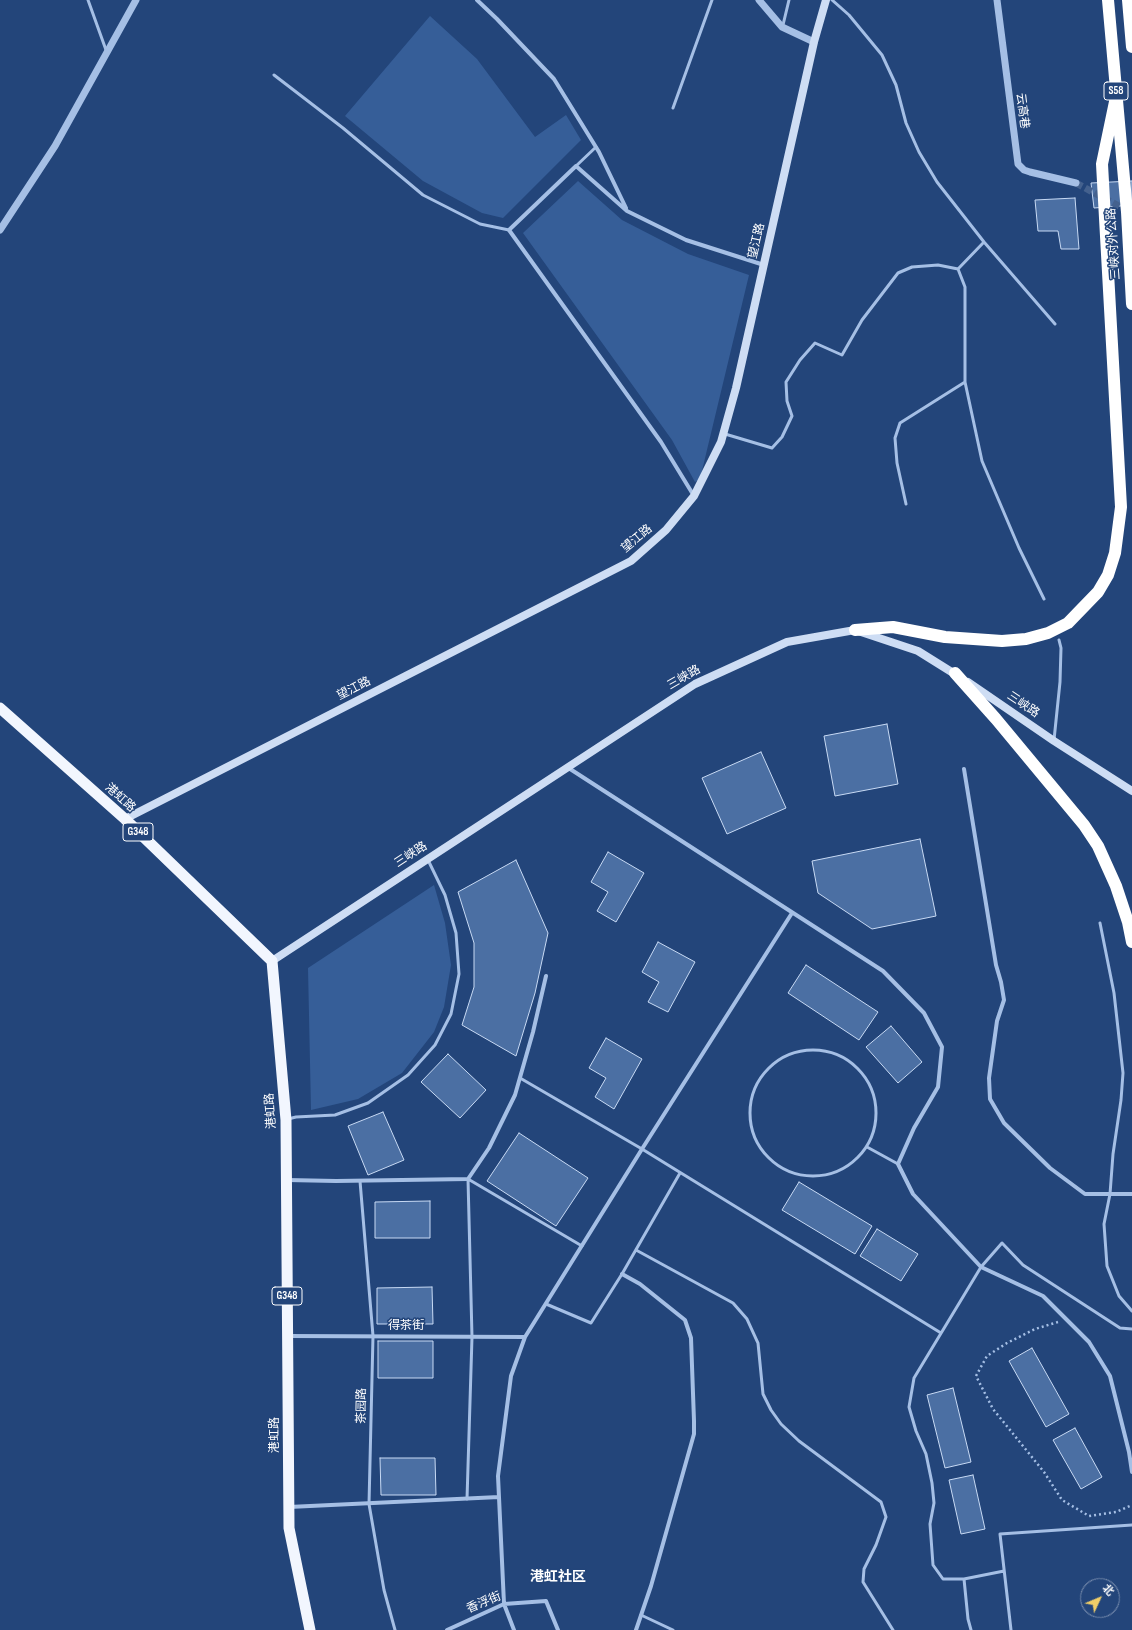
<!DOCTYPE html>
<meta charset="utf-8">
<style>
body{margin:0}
#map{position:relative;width:1132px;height:1630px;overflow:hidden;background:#23457a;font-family:"Sofia Sans Condensed","Noto Sans SC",sans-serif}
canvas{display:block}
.north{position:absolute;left:1080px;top:1578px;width:40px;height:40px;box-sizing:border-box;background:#23457a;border:1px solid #7b8faf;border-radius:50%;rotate:46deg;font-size:11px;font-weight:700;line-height:16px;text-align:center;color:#fff}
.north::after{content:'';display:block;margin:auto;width:14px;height:18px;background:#f0ce68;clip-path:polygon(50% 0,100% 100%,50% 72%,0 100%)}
</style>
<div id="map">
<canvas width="1132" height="1630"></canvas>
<div class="north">北</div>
</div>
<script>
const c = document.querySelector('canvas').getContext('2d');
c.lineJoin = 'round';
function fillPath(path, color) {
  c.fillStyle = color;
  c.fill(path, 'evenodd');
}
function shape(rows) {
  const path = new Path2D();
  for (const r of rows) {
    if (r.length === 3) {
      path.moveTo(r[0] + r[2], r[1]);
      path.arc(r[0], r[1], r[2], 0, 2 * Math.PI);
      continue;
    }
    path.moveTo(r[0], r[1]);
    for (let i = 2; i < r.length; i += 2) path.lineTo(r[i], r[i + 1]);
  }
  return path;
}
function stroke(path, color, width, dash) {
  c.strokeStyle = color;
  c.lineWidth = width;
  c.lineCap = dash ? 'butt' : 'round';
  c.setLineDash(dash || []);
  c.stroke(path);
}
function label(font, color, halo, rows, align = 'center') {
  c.font = font + ' "Sofia Sans Condensed","Noto Sans SC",sans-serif';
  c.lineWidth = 3;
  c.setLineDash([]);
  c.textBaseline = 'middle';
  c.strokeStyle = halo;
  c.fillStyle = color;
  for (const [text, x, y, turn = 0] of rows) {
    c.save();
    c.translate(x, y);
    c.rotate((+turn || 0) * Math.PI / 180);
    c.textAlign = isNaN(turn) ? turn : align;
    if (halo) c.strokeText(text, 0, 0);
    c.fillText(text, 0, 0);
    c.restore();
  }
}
const green = shape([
 [430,16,477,59,535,137,566,115,581,140,503,218,482,213,423,181,345,116],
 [578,181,622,220,688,254,749,275,700,479,695,482,672,440,523,233],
 [434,885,445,923,451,965,444,1007,434,1032,402,1073,358,1099,311,1110,308,968]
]);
const building = shape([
 [1132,181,1132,205,1094,208,1091,183,1132,181],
 [1075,198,1079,249,1061,249,1058,231,1038,231,1035,200,1075,198],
 [887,724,898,784,835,796,824,736,887,724],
 [761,752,786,808,727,834,702,778,761,752],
 [920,839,936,916,872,929,818,893,812,861,920,839],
 [608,852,644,873,616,922,597,911,608,892,591,882,608,852],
 [516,860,548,933,535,993,516,1056,462,1025,474,987,474,943,458,892,516,860],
 [658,942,695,962,668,1012,648,1002,659,982,642,972,658,942],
 [806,965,878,1012,859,1040,788,993,806,965],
 [891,1026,922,1062,898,1083,866,1047,891,1026],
 [606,1038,642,1059,614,1109,595,1097,606,1078,589,1068,606,1038],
 [448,1054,486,1090,460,1118,421,1082,448,1054],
 [383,1112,404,1160,368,1175,348,1126,383,1112],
 [519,1133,588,1178,556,1226,487,1181,519,1133],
 [799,1182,872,1226,855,1254,782,1210,799,1182],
 [430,1201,430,1238,375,1238,375,1202,430,1201],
 [877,1229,918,1254,901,1281,860,1256,877,1229],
 [432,1287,433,1324,377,1324,377,1288,432,1287],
 [378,1341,433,1341,433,1378,378,1378,378,1341],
 [1032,1348,1069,1414,1046,1427,1009,1361,1032,1348],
 [953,1388,971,1462,945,1468,927,1395,953,1388],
 [1075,1428,1102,1477,1081,1489,1053,1440,1075,1428],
 [380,1458,435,1458,436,1495,381,1495,380,1458],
 [973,1475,985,1529,961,1534,949,1480,973,1475]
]);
const tertiaryTunnel = shape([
 [1076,183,1128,211]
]);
const path = shape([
 [1058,1322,1035,1329,1007,1343,987,1356,976,1376,993,1409,1044,1472,1062,1500,1089,1516,1116,1512,1132,1505]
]);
const service = shape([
 [88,0,106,50],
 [832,0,849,15,882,55,896,85,906,123,919,152,937,182,984,242,1055,324],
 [783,25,789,0],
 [274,75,343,128,423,195,480,224,509,230],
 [673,108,712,0],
 [576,166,596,147],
 [984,242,958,269,965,287,965,382,982,461,1019,548,1044,599],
 [725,434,772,448,782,437,792,416,787,401,786,382,800,360,815,343,842,355,862,320,898,273,912,267,938,265,958,269],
 [906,504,897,463,895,438,900,423,965,382],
 [1054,740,1060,682,1061,648,1059,640],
 [1100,923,1114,993,1123,1073,1121,1100,1113,1154,1110,1194,1104,1224,1107,1266,1119,1296,1132,1311],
 [813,1113,63],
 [520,1078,642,1149,941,1333],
 [288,1119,296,1117,335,1115,368,1103,408,1075,435,1045,451,1014,459,974,456,933,445,895,428,860],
 [867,1147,898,1164],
 [468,1179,582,1246],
 [360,1181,373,1336,369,1504,384,1590,395,1630],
 [636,1250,733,1303,747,1319,758,1343,763,1394,771,1410,781,1424,799,1441,881,1502,886,1517,876,1545,864,1569,863,1582,893,1630],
 [546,1304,591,1323,622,1274,680,1173],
 [467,1499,472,1337,468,1179],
 [964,1579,1004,1571],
 [641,1615,673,1630],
 [971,1630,968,1619,964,1579,943,1579,933,1565,930,1524,934,1503,932,1483,926,1454,916,1431,909,1407,914,1378,981,1267,1002,1243,1023,1265,1120,1328,1132,1329],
 [1011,1630,1000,1534,1132,1525]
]);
const minor = shape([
 [477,0,497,19,554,79,599,152,626,208],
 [694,496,661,442,509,230,576,166,627,211,686,240,764,265],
 [567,767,883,971,924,1013,942,1047,938,1087,914,1128,898,1164,913,1194,981,1267,1043,1296,1089,1342,1110,1376,1129,1452,1132,1472],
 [964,769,996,965,1001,982,1004,1000,997,1021,989,1078,990,1099,1004,1123,1050,1168,1085,1194,1132,1194],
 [287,1180,336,1181,468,1179,489,1148,515,1095,533,1032,546,976],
 [622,1274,640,1284,685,1320,691,1338,694,1421,694,1434,651,1586,636,1630],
 [288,1336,525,1337],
 [289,1507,499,1497],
 [447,1630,504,1604,546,1601,558,1630],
 [514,1630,504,1604,498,1476,511,1376,525,1337,642,1149,792,913]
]);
const tertiary = shape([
 [759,0,782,27,814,42],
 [997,0,1018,164,1024,170,1030,172,1076,183],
 [0,230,55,146,136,0]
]);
const secondary = shape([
 [968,682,1054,741,1132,791],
 [125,819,631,561,666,530,694,496,721,442,736,388,814,42,826,0],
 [272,961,695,684,787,642,855,630,918,651,958,676]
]);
const trunk = shape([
 [0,708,125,819,272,961,286,1120,289,1528,310,1630]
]);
const motorway = shape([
 [1108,0,1127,212,1132,304],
 [1128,0,1132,47],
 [855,630,893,627,945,637,1002,641,1026,639,1048,633,1068,623,1098,592,1108,575,1115,553,1121,507,1102,164,1116,97],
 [955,673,996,719,1084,825,1098,846,1116,886,1128,922,1132,942]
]);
const shields = [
 [1116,91,24],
 [138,832,30],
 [287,1296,30]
];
const shieldNames = [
 ["S58",1116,91],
 ["G348",138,832],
 ["G348",287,1296]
];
const streetNames = [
 ["云高巷",1022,111,83],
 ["望江路",757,241,-77],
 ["三峡对外公路",1114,244,-94],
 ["望江路",637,539,-40],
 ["三峡路",684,678,-30],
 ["望江路",354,689,-27],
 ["三峡路",1023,705,34],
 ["港虹路",120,798,42],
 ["三峡路",411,855,-33],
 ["港虹路",271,1111,-94],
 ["得茶街",406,1326],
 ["茶园路",362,1406,-89],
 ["港虹路",275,1435,-90],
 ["香浮街",484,1603,-23]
];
const quarterNames = [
 ["港虹社区",558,1577]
];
fillPath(green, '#365e98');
fillPath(building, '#4b6fa3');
stroke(building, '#c8daf4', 1);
stroke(tertiaryTunnel, '#44618e', 7, [7, 3.5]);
stroke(path, '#a5bfe5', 2.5, [2, 3]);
stroke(service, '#a5bfe5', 3);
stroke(minor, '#a5bfe5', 4);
stroke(tertiary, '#a5bfe5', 7);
stroke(secondary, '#ceddf4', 8);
stroke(trunk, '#f2f6fe', 11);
stroke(motorway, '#fff', 12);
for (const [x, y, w] of shields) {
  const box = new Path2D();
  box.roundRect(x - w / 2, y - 9, w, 18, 3);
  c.fillStyle = '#23457a';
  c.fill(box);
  stroke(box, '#fff', 1);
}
label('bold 11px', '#fff', null, shieldNames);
label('12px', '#fff', '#23457a', streetNames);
label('bold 14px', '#fff', '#23457a', quarterNames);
</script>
